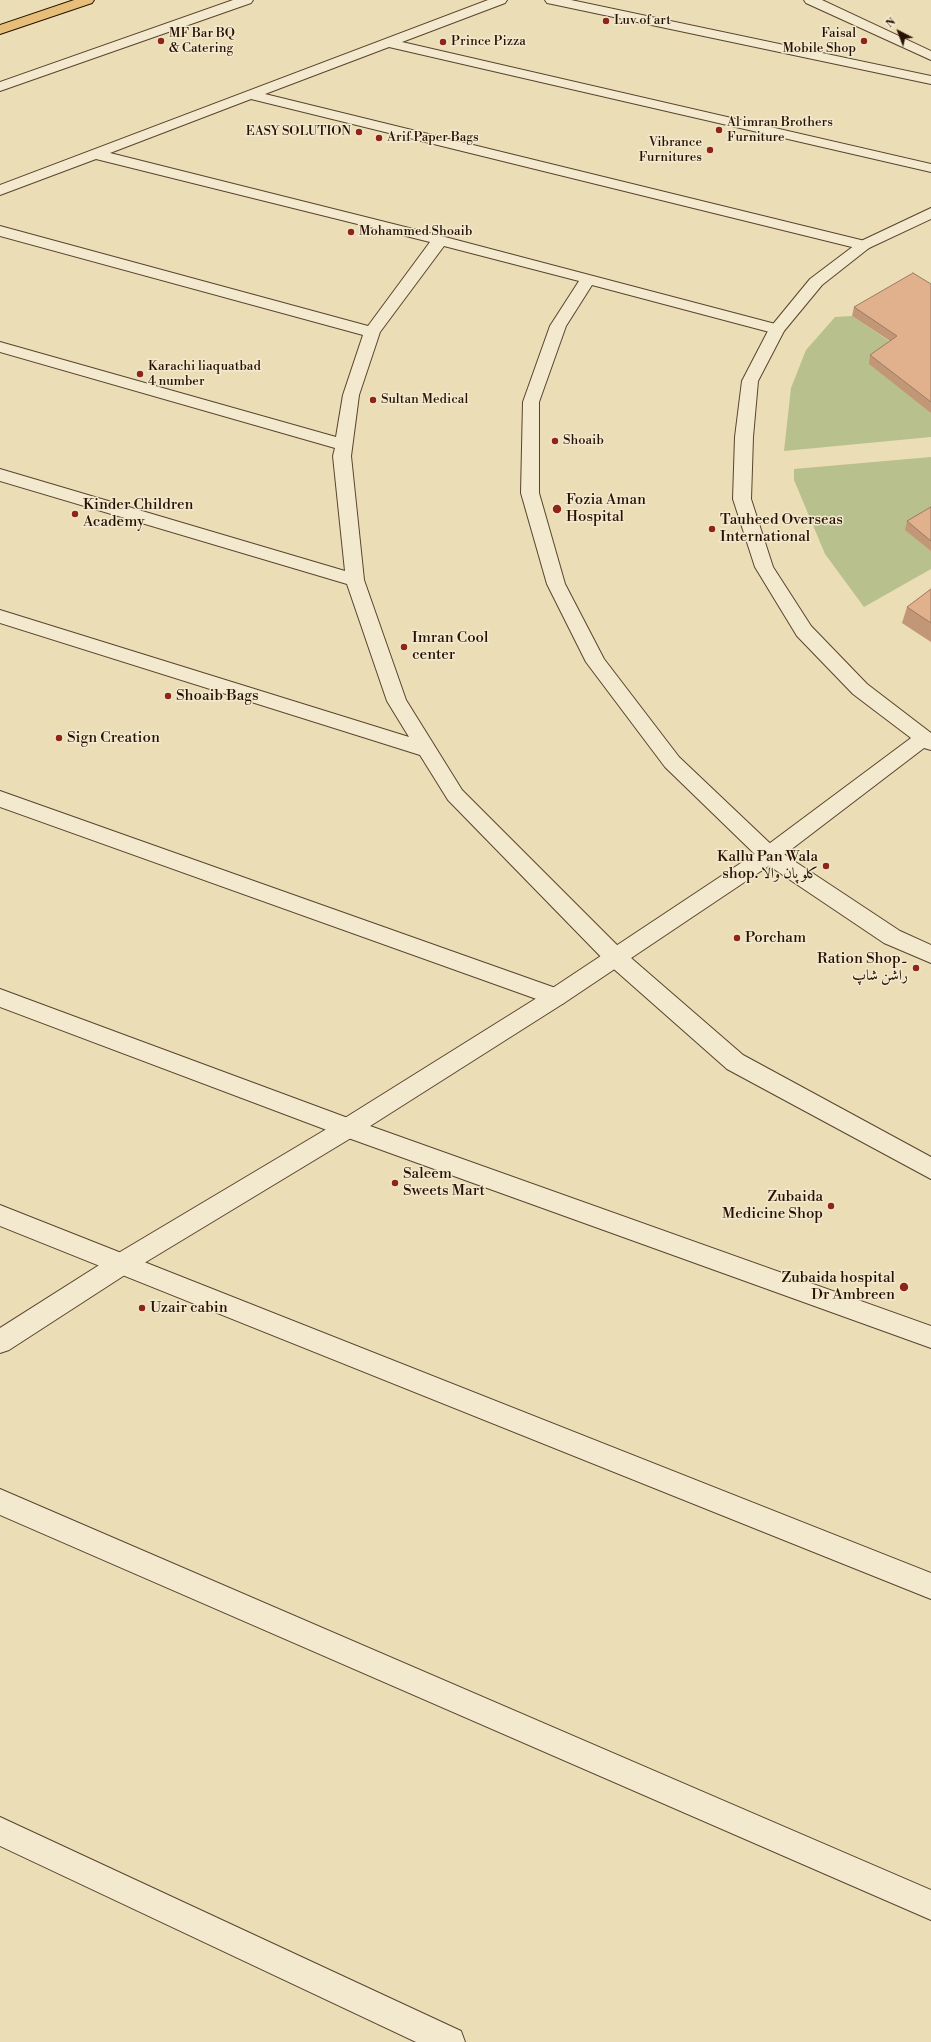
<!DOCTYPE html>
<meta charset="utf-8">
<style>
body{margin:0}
#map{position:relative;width:931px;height:2042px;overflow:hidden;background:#ebddb5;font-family:"Libre Bodoni",serif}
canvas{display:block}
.north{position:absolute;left:879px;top:12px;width:40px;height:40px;-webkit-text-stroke:3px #f2e9cf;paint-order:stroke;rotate:318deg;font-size:11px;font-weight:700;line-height:16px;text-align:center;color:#271100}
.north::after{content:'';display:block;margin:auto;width:14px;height:18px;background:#271100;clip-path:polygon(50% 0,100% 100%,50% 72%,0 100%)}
</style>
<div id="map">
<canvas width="931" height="2042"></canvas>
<div class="north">N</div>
</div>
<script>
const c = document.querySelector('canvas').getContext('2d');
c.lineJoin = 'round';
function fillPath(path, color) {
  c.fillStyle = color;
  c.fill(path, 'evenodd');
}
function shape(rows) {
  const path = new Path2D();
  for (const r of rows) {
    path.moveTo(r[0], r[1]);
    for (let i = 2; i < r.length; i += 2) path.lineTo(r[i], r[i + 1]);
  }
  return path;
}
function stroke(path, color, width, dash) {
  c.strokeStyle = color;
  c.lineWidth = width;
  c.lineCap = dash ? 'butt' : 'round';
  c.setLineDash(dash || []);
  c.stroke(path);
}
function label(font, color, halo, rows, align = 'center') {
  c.font = font + ' "Libre Bodoni",Amiri,serif';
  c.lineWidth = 3;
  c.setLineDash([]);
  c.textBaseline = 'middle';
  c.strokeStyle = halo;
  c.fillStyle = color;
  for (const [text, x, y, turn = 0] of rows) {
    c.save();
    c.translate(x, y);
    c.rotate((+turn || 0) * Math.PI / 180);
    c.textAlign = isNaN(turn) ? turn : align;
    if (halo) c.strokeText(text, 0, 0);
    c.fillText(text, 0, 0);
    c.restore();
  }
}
const green = shape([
 [852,316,895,345,931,413,931,437,784,451,791,388,806,350,835,317],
 [931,457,931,569,864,607,825,554,794,480,794,469]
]);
const minor = shape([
 [233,0,253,0,251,3,0,91,0,82,233,0],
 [488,0,507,0,505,3,402,42,931,164,931,172,389,47,265,94,869,242,872,245,869,248,864,250,251,99,110,153,445,237,783,326,785,329,783,332,777,334,592,285,566,326,539,402,539,493,565,584,604,659,679,757,776,849,900,931,931,945,931,963,884,943,762,861,665,767,586,662,547,584,521,493,523,402,550,326,579,281,444,246,380,332,359,395,351,456,364,580,406,700,462,790,623,951,743,1055,931,1157,931,1179,727,1069,607,963,448,800,420,755,0,623,0,610,409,737,387,701,347,584,0,481,0,469,345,571,333,456,335,448,0,352,0,342,336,437,343,395,363,335,0,236,0,226,368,326,430,242,96,159,0,195,0,185,488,0],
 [545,0,571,0,931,76,931,84,552,4,547,3,545,0],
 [0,791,564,991,567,997,564,1003,556,1006,0,807,0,791],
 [0,989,356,1121,931,1326,931,1348,340,1135,0,1007,0,989],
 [0,1205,931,1573,931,1599,0,1226,0,1205],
 [0,1489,931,1890,931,1920,0,1515,0,1489],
 [0,1817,461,2031,465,2042,416,2042,0,1846,0,1817]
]);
const tertiary = shape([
 [804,0,822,0,931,51,931,60,806,3,804,0],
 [931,208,931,219,869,248,822,285,784,331,758,381,753,437,751,499,773,567,811,626,867,684,931,733,931,750,924,748,776,861,564,1003,356,1135,131,1271,9,1350,0,1353,0,1328,115,1255,340,1121,548,991,762,849,911,738,853,694,797,636,755,567,733,499,735,437,742,381,769,329,810,279,859,242,931,208]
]);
const trunk = shape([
 [74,0,94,0,92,3,0,34,0,25,74,0]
]);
const wall = shape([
 [931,284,931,413,869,364,870,355,890,341,852,316,854,307],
 [931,507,931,551,905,530,907,521],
 [931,589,931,642,902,623,907,607]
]);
const building = shape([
 [913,273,931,284,931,402,870,355,897,336,854,307,913,273],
 [931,507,931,541,907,521,931,507],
 [931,589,931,623,907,607,931,589]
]);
const markers = [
 [606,21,4,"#8f2418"],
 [161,41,4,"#8f2418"],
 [864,41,4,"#8f2418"],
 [443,42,4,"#8f2418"],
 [719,130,4,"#8f2418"],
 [359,132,4,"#8f2418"],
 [379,138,4,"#8f2418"],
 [710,150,4,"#8f2418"],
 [351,232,4,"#8f2418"],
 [140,374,4,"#8f2418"],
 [373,400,4,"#8f2418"],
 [555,441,4,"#8f2418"],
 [557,509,5,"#8f2418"],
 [75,514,4,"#8f2418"],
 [712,529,4,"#8f2418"],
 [404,647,4,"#8f2418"],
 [168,696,4,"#8f2418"],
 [59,738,4,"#8f2418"],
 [826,866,4,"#8f2418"],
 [737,938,4,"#8f2418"],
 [916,968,4,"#8f2418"],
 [395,1183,4,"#8f2418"],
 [831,1206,4,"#8f2418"],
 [904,1287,5,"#8f2418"],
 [142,1308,4,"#8f2418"]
];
const farPoinames = [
 ["Luv of art",614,21],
 ["MF Bar BQ",169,34],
 ["& Catering",169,49],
 ["Faisal",856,34,"right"],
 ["Mobile Shop",856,49,"right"],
 ["Prince Pizza",451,42],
 ["Al imran Brothers",727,123],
 ["Furniture",727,138],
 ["EASY SOLUTION",351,132,"right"],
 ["Arif Paper Bags",387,138],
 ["Vibrance",702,143,"right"],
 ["Furnitures",702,158,"right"],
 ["Mohammed Shoaib",359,232],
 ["Karachi liaquatbad",148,367],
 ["4 number",148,382],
 ["Sultan Medical",381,400],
 ["Shoaib",563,441]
];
const poiNames = [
 ["Fozia Aman",566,500],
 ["Hospital",566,517],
 ["Kinder Children",83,505],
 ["Academy",83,522],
 ["Tauheed Overseas",720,520],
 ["International",720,537],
 ["Imran Cool",412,638],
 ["center",412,655],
 ["Shoaib Bags",176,696],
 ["Sign Creation",67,738],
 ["Kallu Pan Wala",818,857,"right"],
 ["shop. کلو پان والا",818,874,"right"],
 ["Porcham",745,938],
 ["Ration Shop۔",908,959,"right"],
 ["راشن شاپ",908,976,"right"],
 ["Saleem",403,1174],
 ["Sweets Mart",403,1191],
 ["Zubaida",823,1197,"right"],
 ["Medicine Shop",823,1214,"right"],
 ["Zubaida hospital",895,1278,"right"],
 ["Dr Ambreen",895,1295,"right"],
 ["Uzair cabin",150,1308]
];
fillPath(green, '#b8c18d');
stroke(minor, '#58442d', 2);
stroke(tertiary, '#58442d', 2);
stroke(trunk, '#271100', 2);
fillPath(minor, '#f2e9cf');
fillPath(tertiary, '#f2e9cf');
fillPath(trunk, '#e6be7a');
fillPath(wall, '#c29778');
fillPath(building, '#e1b08c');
stroke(building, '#9e7b62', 1);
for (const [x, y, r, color] of markers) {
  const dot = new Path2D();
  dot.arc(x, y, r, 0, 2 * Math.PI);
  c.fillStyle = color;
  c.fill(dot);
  stroke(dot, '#f2e9cf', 1.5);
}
label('13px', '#271100', '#f2e9cf', farPoinames, 'left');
label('15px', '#271100', '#f2e9cf', poiNames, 'left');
</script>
